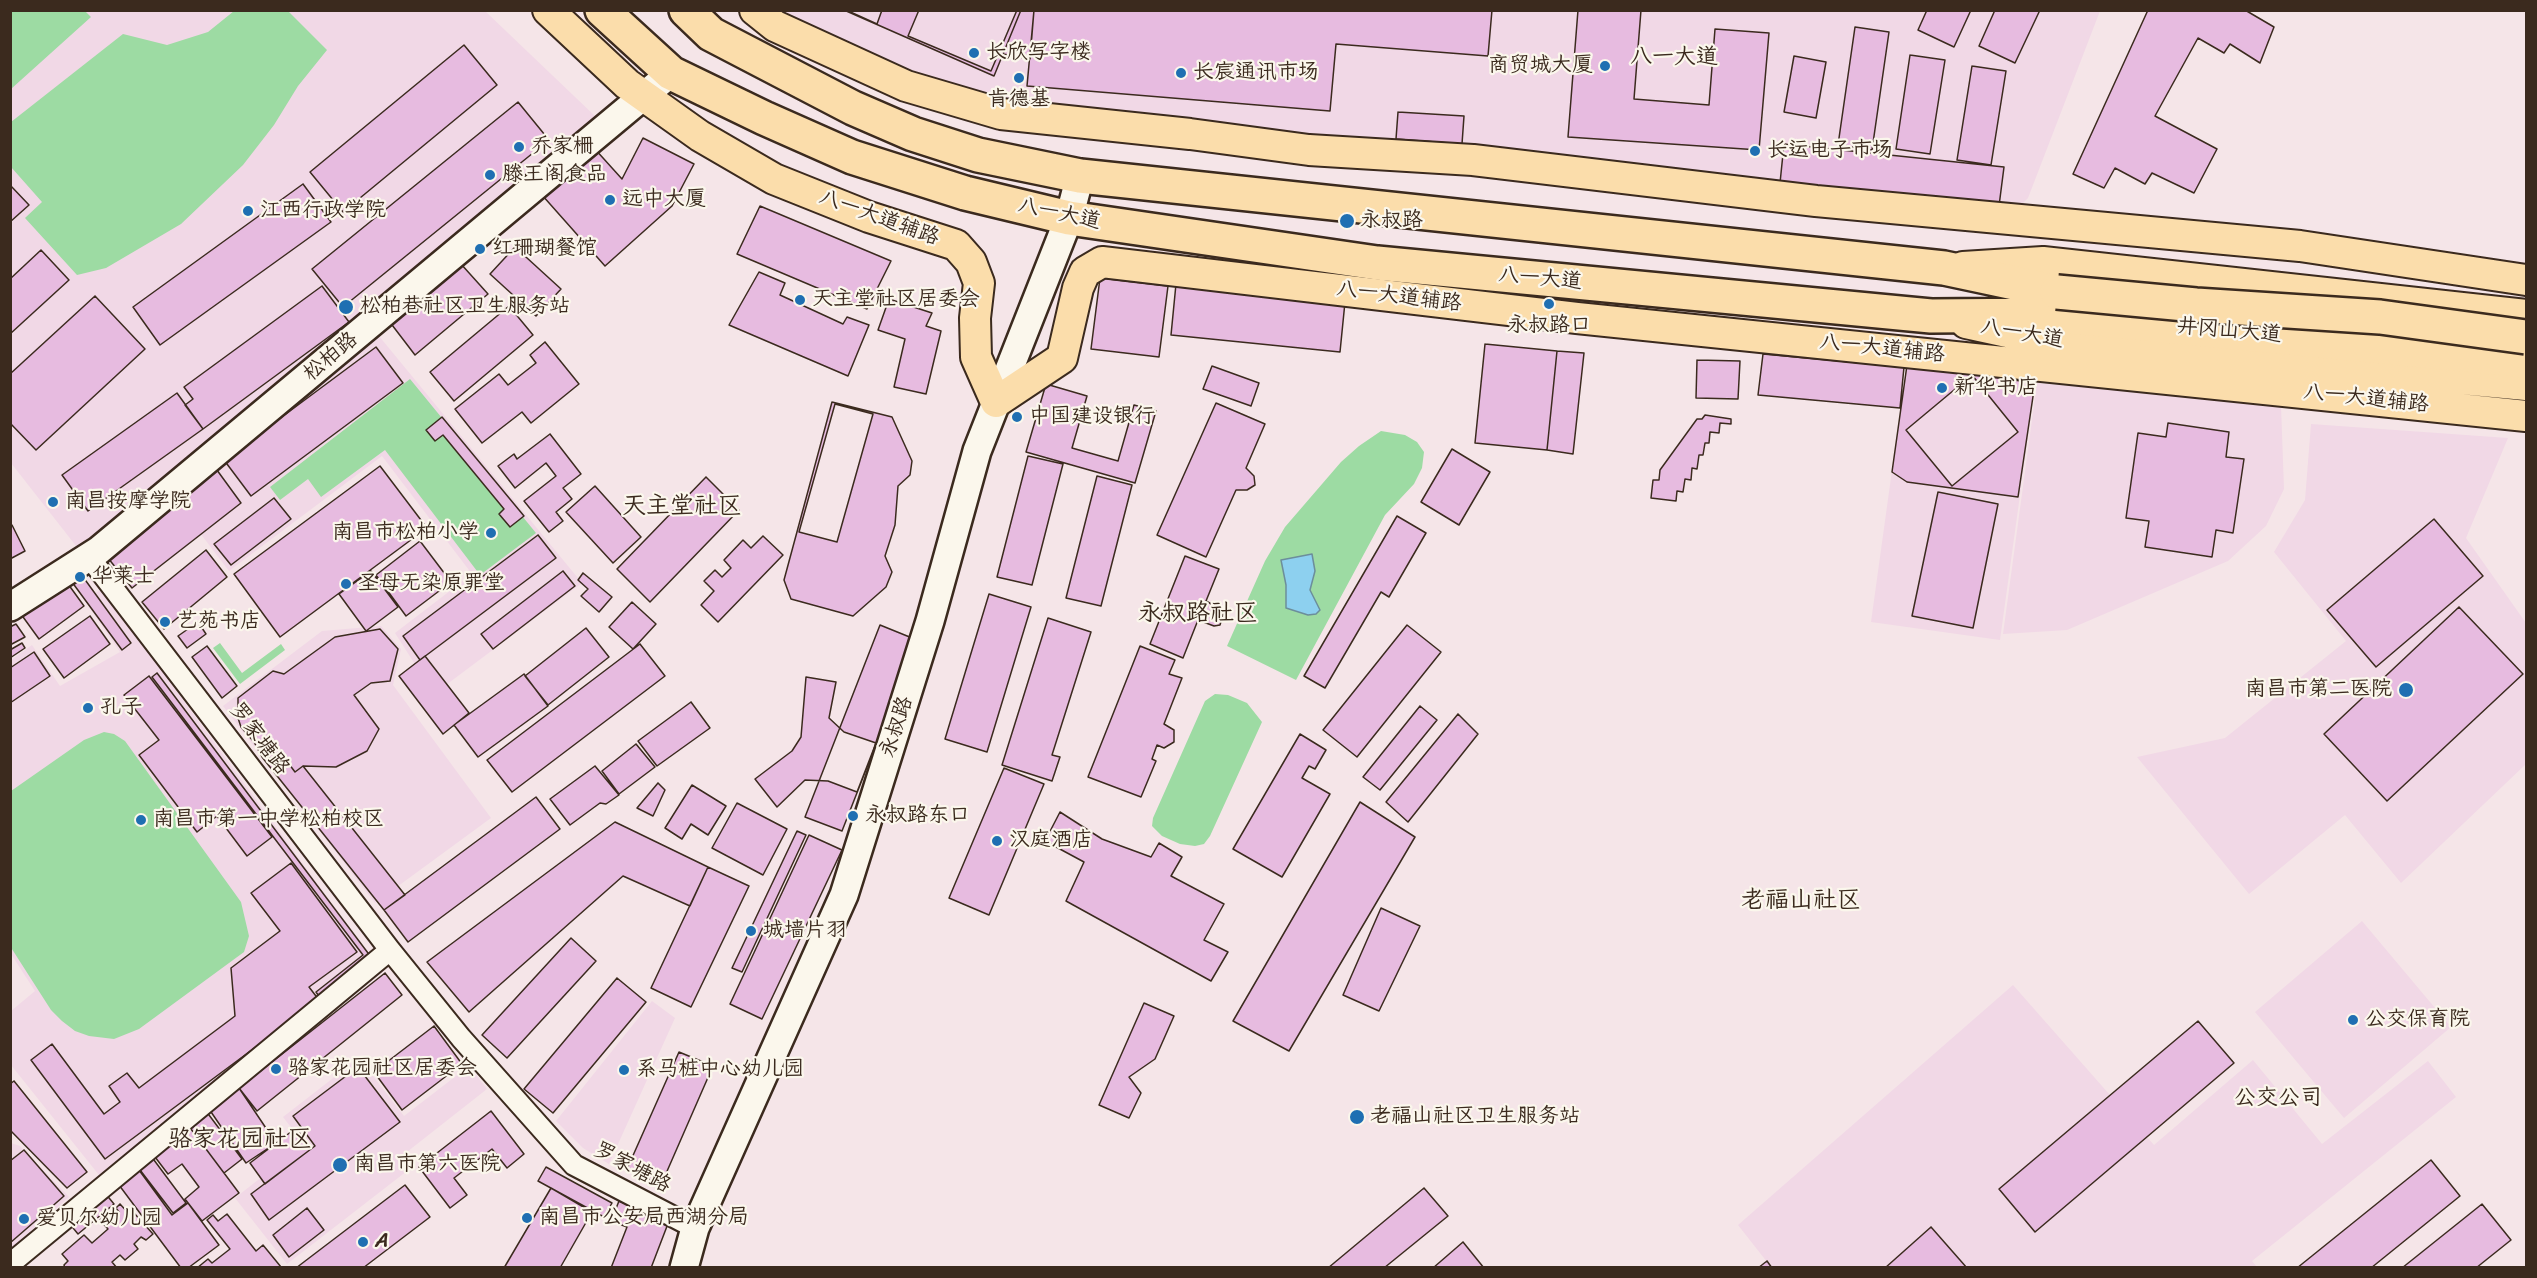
<!DOCTYPE html>
<meta charset="utf-8">
<style>
body{margin:0}
#map{position:relative;width:2537px;height:1278px;overflow:hidden;background:#f5e5e8;font-family:Sriracha,sans-serif}
canvas{display:block}
.frame{position:absolute;inset:0;border:12px solid #3b2a1e;pointer-events:none}
</style>
<div id="map">
<canvas width="2537" height="1278"></canvas>
<div class="frame"></div>
</div>
<script>
const c = document.querySelector('canvas').getContext('2d');
c.lineJoin = 'round';
function fillPath(path, color) {
  c.fillStyle = color;
  c.fill(path, 'evenodd');
}
function shape(rows) {
  const path = new Path2D();
  for (const r of rows) {
    path.moveTo(r[0], r[1]);
    for (let i = 2; i < r.length; i += 2) path.lineTo(r[i], r[i + 1]);
  }
  return path;
}
function stroke(path, color, width, dash) {
  c.strokeStyle = color;
  c.lineWidth = width;
  c.lineCap = dash ? 'butt' : 'round';
  c.setLineDash(dash || []);
  c.stroke(path);
}
function label(font, color, halo, rows, align = 'center') {
  c.font = font + ' Sriracha,"LXGW WenKai TC",sans-serif';
  c.lineWidth = 4.5;
  c.setLineDash([]);
  c.textBaseline = 'middle';
  c.strokeStyle = halo;
  c.fillStyle = color;
  for (const [text, x, y, turn = 0] of rows) {
    c.save();
    c.translate(x, y);
    c.rotate((+turn || 0) * Math.PI / 180);
    c.textAlign = isNaN(turn) ? turn : align;
    if (halo) c.strokeText(text, 0, 0);
    c.fillText(text, 0, 0);
    c.restore();
  }
}
const built = shape([
 [11,11,485,11,596,117,80,551,11,463],
 [767,11,2100,11,2028,198,2015,211,1033,103,1005,97,1003,104,910,76],
 [379,336,582,583,434,694,395,633,472,574,382,456,229,571,171,495],
 [1907,362,2036,379,2000,640,1871,622],
 [2037,383,2281,405,2284,489,2266,526,2228,561,2067,630,2003,634],
 [2311,424,2508,438,2466,538,2526,623,2526,764,2401,883,2345,815,2249,894,2137,757,2225,738,2346,641,2274,552,2305,500],
 [102,589,371,957,103,1180,11,1065,11,1011,35,991,11,954,11,660,32,645,60,686,120,652,84,600],
 [381,626,401,649,393,685,491,818,375,903,223,706,322,631],
 [2362,921,2451,1027,2344,1118,2255,1012],
 [2013,985,2154,1145,2253,1060,2322,1144,2428,1061,2456,1097,2252,1261,2257,1267,1771,1267,1738,1225],
 [652,1001,675,1018,609,1164,583,1148,556,1121],
 [359,1058,404,1116,469,1066,487,1089,398,1159,407,1171,287,1264,235,1198,304,1144,283,1117],
 [11,1143,20,1146,69,1197,11,1248]
]);
const green = shape([
 [11,10,85,11,91,17,11,89],
 [234,11,288,11,327,50,298,86,274,125,243,165,181,224,106,268,77,275,25,218,42,202,11,167,11,122,123,34,167,45,208,32],
 [410,379,536,533,480,575,385,450,321,497,308,479,280,500,270,487],
 [1381,431,1405,435,1417,442,1424,452,1422,468,1414,484,1385,515,1296,680,1227,646,1265,561,1285,527,1341,462,1359,446],
 [220,643,242,673,281,644,285,650,240,684,213,648],
 [1215,694,1228,695,1247,703,1262,722,1210,836,1204,844,1195,846,1180,844,1162,836,1152,826,1153,818,1205,701],
 [104,732,114,734,125,741,241,902,249,936,244,952,139,1029,114,1039,89,1036,75,1031,62,1021,51,1010,10,946,11,791,84,740]
]);
const water = shape([
 [1312,554,1315,571,1310,590,1320,610,1316,614,1308,615,1286,608,1286,585,1281,560,1312,554]
]);
const building = shape([
 [844,10,1021,10,994,76,844,10],
 [846,10,882,10,877,24,846,10],
 [919,10,1017,10,991,71,908,36,919,10],
 [1021,10,1034,10,1030,59,1003,54,1021,10],
 [1034,10,1492,10,1488,56,1336,44,1330,111,1027,86,1034,10],
 [1578,10,1641,10,1634,99,1709,105,1715,29,1769,33,1759,150,1568,137,1578,10],
 [1927,10,1971,10,1954,47,1918,30,1927,10],
 [1995,10,2040,10,2015,63,1979,46,1995,10],
 [2148,10,2245,10,2274,27,2260,63,2230,44,2224,53,2198,38,2155,116,2217,149,2194,193,2152,173,2145,184,2115,168,2104,188,2073,174,2148,10],
 [1855,27,1889,32,1872,150,1838,145,1855,27],
 [464,45,497,85,343,212,310,172,464,45],
 [1910,55,1945,60,1930,154,1896,149,1910,55],
 [1794,56,1826,62,1816,118,1784,112,1794,56],
 [1972,66,2006,71,1991,165,1957,160,1972,66],
 [518,102,549,140,343,307,312,269,518,102],
 [1398,112,1464,116,1462,144,1396,139,1398,112],
 [643,138,694,164,672,206,605,266,542,195,594,148,622,179,643,138],
 [1784,144,2004,167,1999,206,1780,183,1784,144],
 [303,184,331,222,160,345,133,307,303,184],
 [10,185,29,205,10,222,10,185],
 [760,206,891,261,867,309,737,254,760,206],
 [515,247,561,289,536,316,490,274,515,247],
 [41,250,69,280,10,334,10,279,41,250],
 [461,264,488,294,415,355,389,321,461,264],
 [759,272,785,283,780,295,843,324,847,317,869,325,848,376,729,325,759,272],
 [1100,278,1168,286,1159,357,1091,349,1100,278],
 [1176,284,1345,302,1340,352,1171,335,1176,284],
 [322,286,349,322,203,429,185,405,193,399,184,387,322,286],
 [95,296,145,349,36,450,10,423,10,374,95,296],
 [889,299,932,313,926,326,941,331,926,394,894,387,905,339,878,330,889,299],
 [509,306,533,335,454,401,430,372,509,306],
 [545,342,579,384,531,423,522,412,482,443,455,409,499,374,508,385,536,363,530,355,545,342],
 [1485,344,1557,351,1547,450,1475,443,1485,344],
 [376,347,403,383,251,496,224,460,376,347],
 [1557,351,1584,353,1573,454,1547,450,1557,351],
 [1763,354,1904,367,1900,408,1758,395,1763,354],
 [1697,360,1740,361,1738,399,1696,398,1697,360],
 [1907,365,2035,383,2018,497,1907,482,1892,472,1907,365],
 [1212,366,1259,383,1251,406,1203,389,1212,366],
 [1972,375,2018,432,1952,486,1906,430,1972,375],
 [1046,384,1087,396,1072,448,1118,461,1134,405,1156,411,1135,483,1026,452,1046,384],
 [177,393,203,429,88,511,62,475,177,393],
 [832,402,892,417,912,461,910,475,898,486,895,525,885,556,892,572,886,587,853,616,791,599,784,580,832,402],
 [1216,403,1265,424,1246,468,1254,476,1255,485,1247,490,1236,490,1206,557,1157,535,1216,403],
 [835,404,873,414,837,542,799,532,835,404],
 [1705,415,1731,419,1731,424,1720,423,1719,433,1710,432,1709,443,1705,443,1703,455,1699,455,1697,469,1692,468,1691,480,1685,479,1683,492,1677,491,1676,501,1651,498,1653,480,1659,480,1660,470,1697,419,1702,419,1705,415],
 [442,417,524,516,510,527,499,514,504,509,443,435,435,441,426,430,442,417],
 [2168,423,2229,432,2226,457,2244,459,2233,533,2216,530,2212,557,2145,547,2149,521,2126,518,2138,433,2166,437,2168,423],
 [550,434,581,474,563,488,572,499,556,512,563,521,549,532,524,501,556,476,546,463,515,488,498,466,514,454,517,459,550,434],
 [1452,449,1490,472,1459,525,1421,502,1452,449],
 [1028,456,1063,464,1032,585,997,577,1028,456],
 [214,466,241,503,132,588,104,553,214,466],
 [380,466,427,528,280,637,234,574,380,466],
 [1097,476,1132,485,1101,606,1066,598,1097,476],
 [706,477,739,510,650,602,617,569,706,477],
 [595,486,641,537,613,563,566,512,595,486],
 [1938,492,1998,504,1973,628,1912,616,1938,492],
 [274,498,291,519,231,565,214,544,274,498],
 [1397,516,1426,533,1389,597,1381,592,1325,688,1304,676,1397,516],
 [2434,519,2483,576,2376,667,2327,610,2434,519],
 [12,525,25,551,10,559,10,526,12,525],
 [538,535,556,558,420,660,403,636,538,535],
 [763,536,783,555,718,622,701,605,714,591,704,581,715,570,722,577,731,568,724,560,743,540,751,548,763,536],
 [420,541,451,582,406,616,376,575,420,541],
 [206,550,227,577,164,629,142,602,206,550],
 [1185,556,1219,569,1206,601,1224,611,1220,625,1214,626,1198,620,1183,658,1150,644,1185,556],
 [78,570,131,643,122,650,69,578,78,570],
 [371,571,398,607,366,631,339,594,371,571],
 [563,571,575,586,493,649,481,634,563,571],
 [583,573,612,597,599,612,581,596,588,589,578,580,583,573],
 [63,577,84,606,39,639,18,610,63,577],
 [989,594,1031,607,987,752,945,739,989,594],
 [632,602,656,624,633,649,609,627,632,602],
 [2459,607,2523,674,2387,801,2324,734,2459,607],
 [90,616,110,644,64,678,43,649,90,616],
 [1048,618,1091,632,1052,755,1060,757,1052,781,1002,765,1048,618],
 [198,622,206,634,187,648,178,636,198,622],
 [16,624,25,637,10,645,10,627,16,624],
 [880,625,917,640,842,831,805,817,880,625],
 [1407,625,1441,652,1357,757,1323,730,1407,625],
 [586,628,609,657,548,705,525,676,586,628],
 [380,629,398,649,390,681,371,683,354,695,379,729,367,751,336,767,303,766,295,772,286,760,262,757,254,742,241,727,238,718,238,698,273,671,284,674,335,637,380,629],
 [22,643,25,648,10,658,10,650,22,643],
 [640,644,665,676,512,792,487,760,640,644],
 [207,646,237,686,222,698,192,657,207,646],
 [1140,646,1175,660,1169,674,1182,678,1164,724,1174,730,1174,742,1164,748,1157,745,1152,759,1156,761,1141,797,1088,777,1140,646],
 [34,652,50,676,10,703,10,668,34,652],
 [425,656,469,713,443,734,399,676,425,656],
 [157,673,371,957,321,999,316,992,363,955,152,677,157,673],
 [524,674,548,706,478,757,454,725,524,674],
 [149,676,272,837,247,856,217,816,197,832,139,755,159,740,124,695,149,676],
 [806,677,836,682,829,718,844,732,876,743,857,792,828,781,805,780,777,807,755,779,792,751,801,737,806,677],
 [691,702,710,728,657,766,638,741,691,702],
 [1420,706,1437,720,1380,790,1363,777,1420,706],
 [1458,714,1478,734,1408,822,1386,802,1458,714],
 [1300,734,1326,750,1315,769,1309,766,1302,778,1330,794,1282,877,1233,849,1300,734],
 [636,744,655,767,619,794,602,771,636,744],
 [262,757,286,760,295,772,303,766,405,895,384,910,262,757],
 [595,766,619,795,606,804,600,803,570,825,550,799,595,766],
 [1004,768,1044,784,989,915,949,898,1004,768],
 [658,783,665,790,653,816,637,808,658,783],
 [692,785,726,806,708,835,691,824,682,839,665,828,692,785],
 [536,797,560,829,408,942,384,910,536,797],
 [1360,802,1415,837,1289,1051,1233,1021,1360,802],
 [737,803,787,829,763,875,712,848,737,803],
 [1060,812,1102,839,1151,857,1159,843,1182,857,1171,876,1224,904,1204,940,1228,952,1211,981,1066,901,1084,862,1045,841,1060,812],
 [615,822,708,867,690,906,623,876,469,1012,427,962,615,822],
 [797,831,806,835,742,972,732,968,797,831],
 [809,835,842,850,762,1019,730,1004,809,835],
 [291,863,357,952,309,987,319,1000,105,1159,31,1060,52,1044,104,1114,120,1102,109,1086,127,1073,139,1088,235,1016,231,968,280,931,251,893,291,863],
 [708,867,749,886,691,1007,651,988,708,867],
 [1381,908,1420,926,1379,1011,1343,995,1381,908],
 [571,938,596,961,507,1058,482,1035,571,938],
 [385,973,402,995,257,1111,239,1088,385,973],
 [617,978,646,1002,553,1113,524,1089,617,978],
 [1144,1003,1174,1016,1155,1059,1129,1077,1141,1093,1129,1118,1099,1105,1144,1003],
 [2198,1021,2234,1063,2035,1232,1999,1189,2198,1021],
 [434,1026,462,1064,402,1110,374,1072,434,1026],
 [679,1052,713,1066,661,1185,627,1169,679,1052],
 [358,1067,400,1122,269,1220,251,1194,315,1146,293,1116,358,1067],
 [14,1081,87,1172,67,1188,10,1130,10,1084,14,1081],
 [239,1088,276,1143,246,1163,209,1109,239,1088],
 [206,1111,242,1159,224,1173,188,1125,206,1111],
 [491,1111,524,1154,507,1168,492,1149,454,1178,467,1195,450,1208,419,1167,491,1111],
 [188,1125,239,1193,202,1221,185,1199,199,1187,182,1164,168,1174,152,1153,188,1125],
 [296,1128,311,1149,265,1184,250,1163,296,1128],
 [24,1150,64,1196,10,1243,10,1161,24,1150],
 [151,1156,186,1203,173,1213,137,1166,151,1156],
 [2431,1160,2460,1196,2371,1268,2297,1268,2431,1160],
 [546,1167,612,1203,604,1217,538,1181,546,1167],
 [139,1170,172,1215,188,1203,219,1245,188,1268,181,1268,119,1185,139,1170],
 [405,1185,430,1217,363,1268,296,1268,405,1185],
 [551,1188,592,1212,560,1268,504,1268,551,1188],
 [1424,1188,1448,1216,1384,1268,1328,1268,1424,1188],
 [105,1193,114,1204,78,1234,69,1223,105,1193],
 [619,1201,669,1221,651,1268,611,1268,627,1227,611,1221,619,1201],
 [120,1204,131,1216,134,1213,153,1234,146,1240,141,1237,134,1244,138,1249,125,1260,120,1255,112,1262,117,1268,65,1268,64,1265,68,1261,62,1254,84,1235,92,1243,108,1229,100,1220,107,1214,111,1219,119,1212,116,1208,120,1204],
 [2482,1204,2511,1240,2476,1268,2402,1268,2482,1204],
 [307,1208,324,1230,289,1257,273,1235,307,1208],
 [227,1214,256,1251,263,1245,281,1267,197,1268,208,1259,212,1263,230,1249,207,1220,213,1215,218,1221,227,1214],
 [1931,1227,1967,1268,1885,1268,1931,1227],
 [1463,1242,1484,1268,1433,1268,1463,1242],
 [1767,1261,1772,1268,1758,1268,1767,1261]
]);
const street = shape([
 [90,558,390,950,461,1038,574,1165,695,1228],
 [10,1264,390,950]
]);
const secondary = shape([
 [10,607,98,551,671,73],
 [684,1268,695,1228,844,895,930,621,977,451,1069,218,1080,176]
]);
const primary = shape([
 [548,10,627,84,700,136,774,179,869,217,956,245,971,262,979,283,975,318,976,357,996,402,1062,358,1078,288,1085,272,1102,262,1577,318,2526,416],
 [755,10,775,26,906,86,1001,114,1190,134,1309,150,1473,160,1816,201,2300,246,2526,280],
 [1963,267,2043,262,2526,315],
 [1966,323,2049,341,2526,385]
]);
const highway = shape([
 [602,10,671,73,764,118,852,157,965,193,1069,218,1377,263,1931,316,2050,315,2526,361],
 [686,10,711,34,853,108,913,134,978,155,1080,176,1944,268,2057,292]
]);
const highwayBridge = shape([
 [2057,292,2196,305,2380,317,2526,337]
]);
const markers = [
 [974,53,6,"#1f6fb2"],
 [1605,66,6,"#1f6fb2"],
 [1181,73,6,"#1f6fb2"],
 [1019,78,6,"#1f6fb2"],
 [519,147,6,"#1f6fb2"],
 [1755,151,6,"#1f6fb2"],
 [490,175,6,"#1f6fb2"],
 [610,200,6,"#1f6fb2"],
 [248,211,6,"#1f6fb2"],
 [1347,221,8,"#1f6fb2"],
 [480,249,6,"#1f6fb2"],
 [800,300,6,"#1f6fb2"],
 [1549,304,6,"#1f6fb2"],
 [346,307,8,"#1f6fb2"],
 [1942,388,6,"#1f6fb2"],
 [1017,417,6,"#1f6fb2"],
 [53,502,6,"#1f6fb2"],
 [491,533,6,"#1f6fb2"],
 [80,577,6,"#1f6fb2"],
 [346,584,6,"#1f6fb2"],
 [165,622,6,"#1f6fb2"],
 [2406,690,8,"#1f6fb2"],
 [88,708,6,"#1f6fb2"],
 [853,816,6,"#1f6fb2"],
 [141,820,6,"#1f6fb2"],
 [997,841,6,"#1f6fb2"],
 [751,931,6,"#1f6fb2"],
 [2353,1020,6,"#1f6fb2"],
 [276,1069,6,"#1f6fb2"],
 [624,1070,6,"#1f6fb2"],
 [1357,1117,8,"#1f6fb2"],
 [340,1165,8,"#1f6fb2"],
 [527,1218,6,"#1f6fb2"],
 [24,1219,6,"#1f6fb2"],
 [363,1242,6,"#1f6fb2"]
];
const poiNames = [
 ["长欣写字楼",986,53],
 ["商贸城大厦",1593,66,"right"],
 ["长宸通讯市场",1193,73],
 ["肯德基",1019,100,"center"],
 ["乔家栅",531,147],
 ["长运电子市场",1767,151],
 ["滕王阁食品",502,175],
 ["远中大厦",622,200],
 ["江西行政学院",260,211],
 ["永叔路",1360,221],
 ["红珊瑚餐馆",492,249],
 ["天主堂社区居委会",812,300],
 ["松柏巷社区卫生服务站",360,307],
 ["永叔路口",1549,326,"center"],
 ["新华书店",1954,388],
 ["中国建设银行",1029,417],
 ["南昌按摩学院",65,502],
 ["南昌市松柏小学",479,533,"right"],
 ["华莱士",92,577],
 ["圣母无染原罪堂",358,584],
 ["艺苑书店",177,622],
 ["南昌市第二医院",2392,690,"right"],
 ["孔子",100,708],
 ["永叔路东口",865,816],
 ["南昌市第一中学松柏校区",153,820],
 ["汉庭酒店",1009,841],
 ["城墙片羽",763,931],
 ["公交保育院",2365,1020],
 ["骆家花园社区居委会",288,1069],
 ["系马桩中心幼儿园",636,1070],
 ["老福山社区卫生服务站",1370,1117],
 ["南昌市第六医院",354,1165],
 ["南昌市公安局西湖分局",539,1218],
 ["爱贝尔幼儿园",36,1219],
 ["A",375,1242]
];
const streetNames = [
 ["八一大道",1059,214,12],
 ["八一大道辅路",879,218,20],
 ["八一大道",1540,279,5],
 ["八一大道辅路",1399,297,7],
 ["井冈山大道",2229,331,5],
 ["八一大道",2022,334,10],
 ["八一大道辅路",1882,349,6],
 ["松柏路",331,357,-40],
 ["八一大道辅路",2366,399,6],
 ["永叔路",897,727,-72],
 ["罗家塘路",259,739,53],
 ["罗家塘路",632,1168,28]
];
const neighbourhoodNames = [
 ["八一大道",1674,57],
 ["公交公司",2278,1098]
];
const quarterNames = [
 ["天主堂社区",682,507],
 ["永叔路社区",1198,614],
 ["老福山社区",1801,901],
 ["骆家花园社区",240,1140]
];
fillPath(built, '#f1d8e6');
fillPath(green, '#9ddba3');
fillPath(water, '#8dd0ef');
stroke(water, '#6c8e9b', 1.5);
fillPath(building, '#e7bbe0');
stroke(building, '#3b2a1e', 1.5);
stroke(street, '#3b2a1e', 24);
stroke(secondary, '#3b2a1e', 32);
stroke(primary, '#3b2a1e', 34);
stroke(highway, '#3b2a1e', 38);
stroke(street, '#fbf7ec', 20);
stroke(secondary, '#fbf7ec', 27);
stroke(primary, '#fbddab', 30);
stroke(highway, '#fbddab', 33);
stroke(highwayBridge, '#3b2a1e', 38, []);
stroke(highwayBridge, '#fbddab', 33);
for (const [x, y, r, color] of markers) {
  const dot = new Path2D();
  dot.arc(x, y, r, 0, 2 * Math.PI);
  c.fillStyle = color;
  c.fill(dot);
  stroke(dot, '#fbf7ec', 2);
}
label('21px', '#3b2a1e', '#fbf7ec', poiNames, 'left');
label('21px', '#3b2a1e', '#fbf7ec', streetNames);
label('22px', '#3b2a1e', '#fbf7ec', neighbourhoodNames);
label('24px', '#3b2a1e', '#fbf7ec', quarterNames);
</script>
